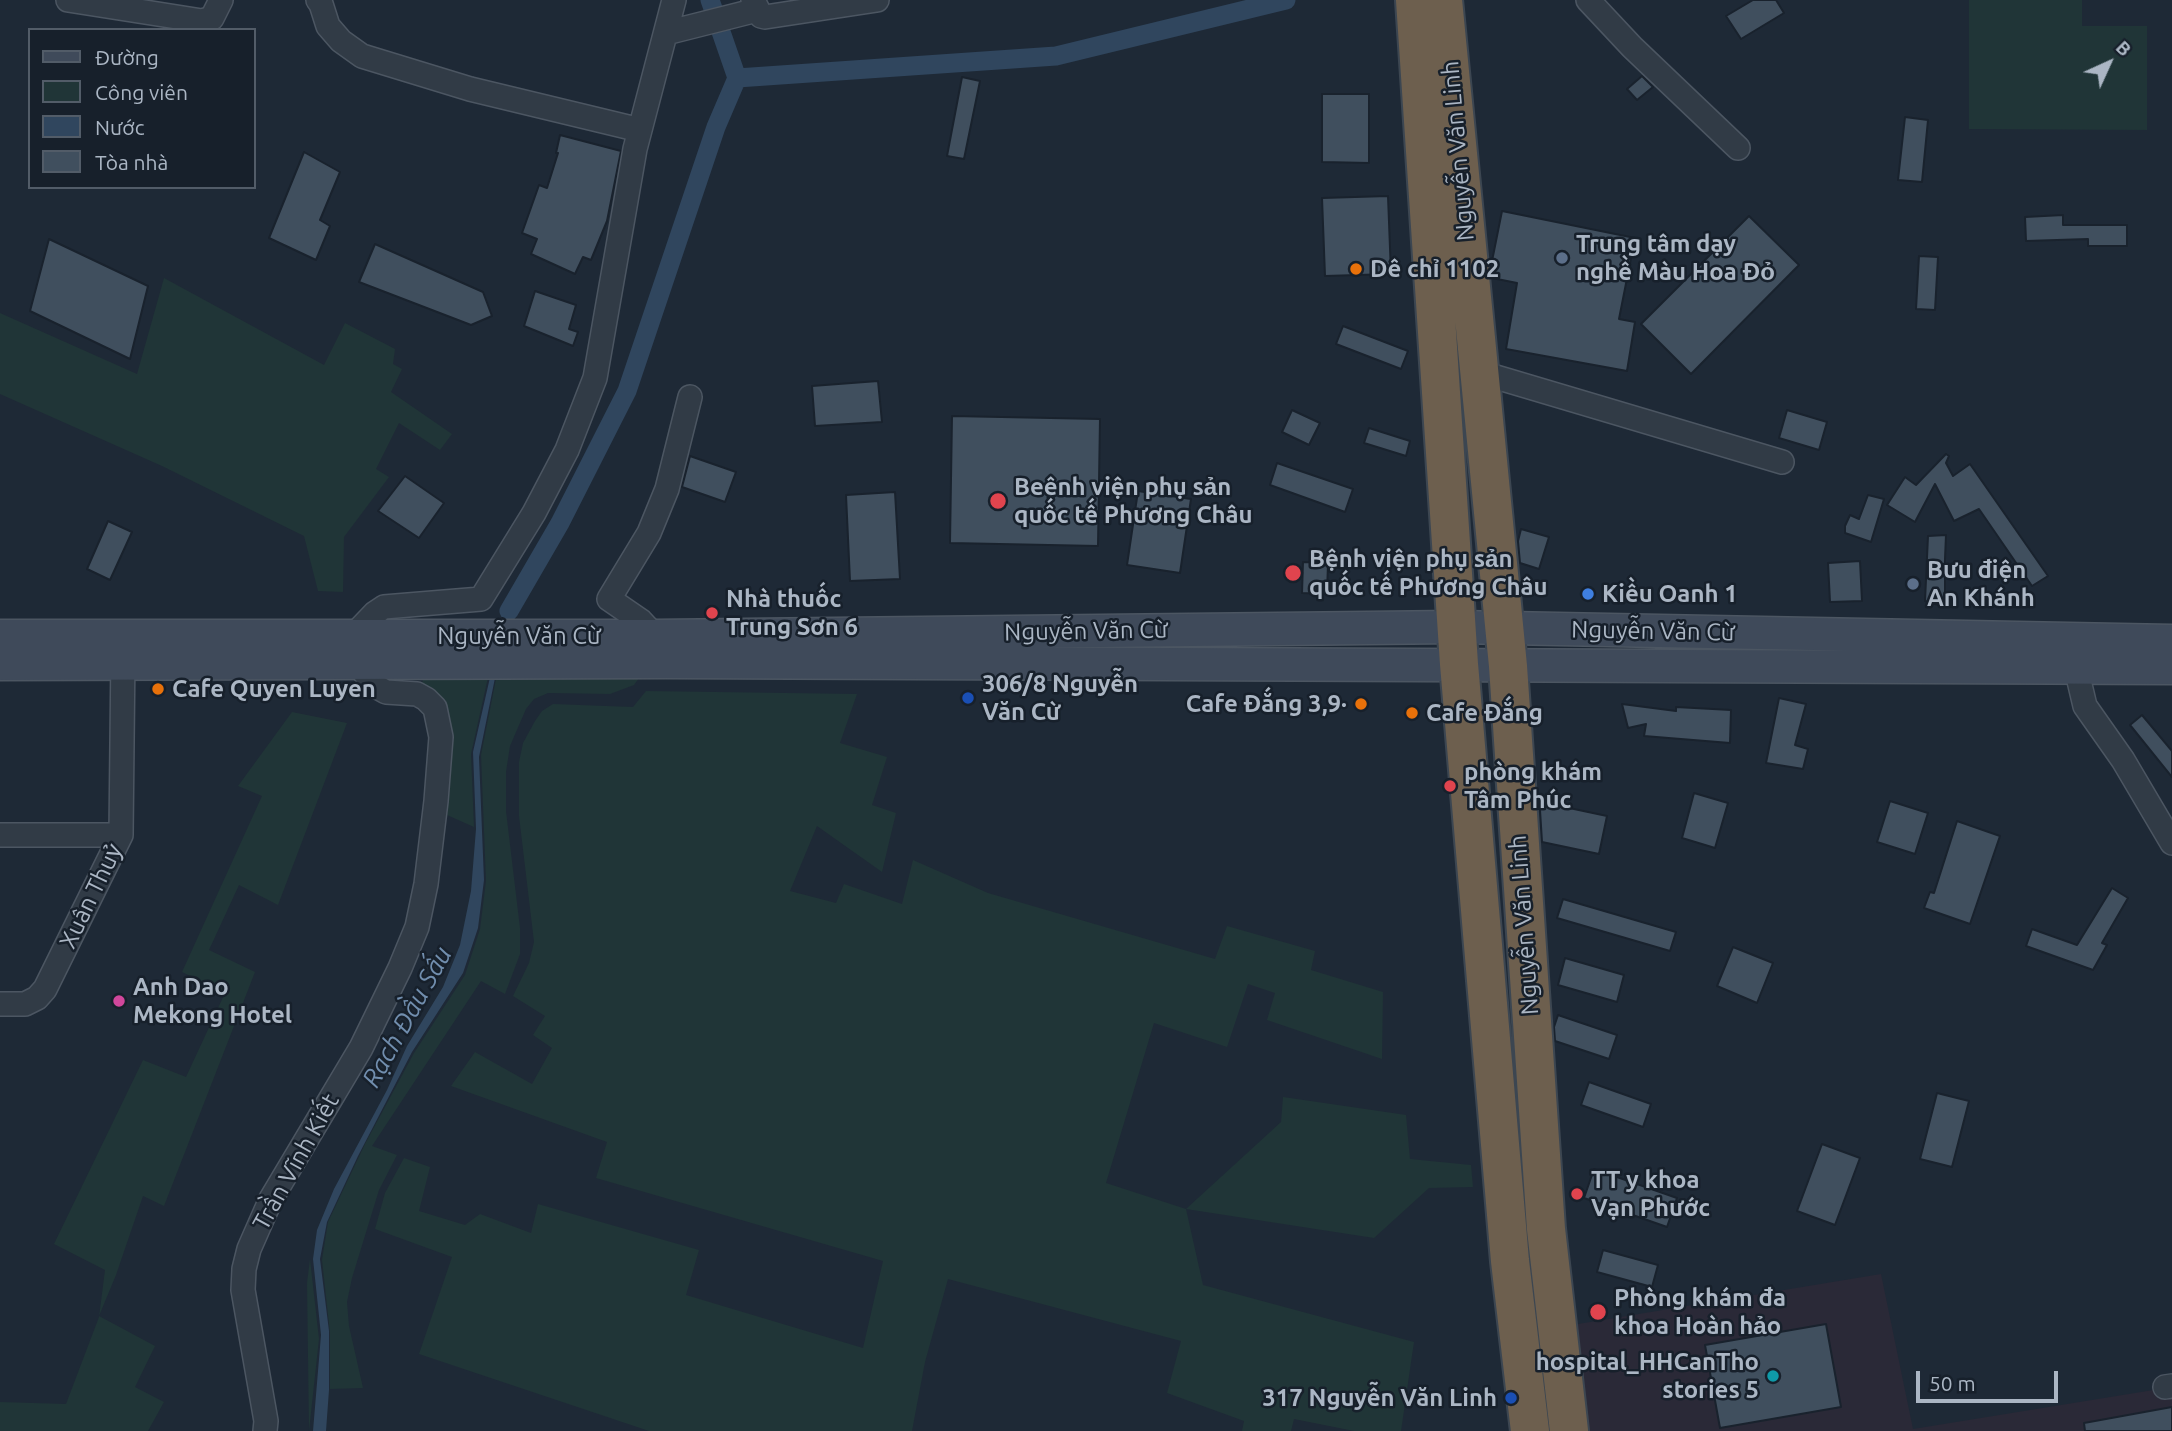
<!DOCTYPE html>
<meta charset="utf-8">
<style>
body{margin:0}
#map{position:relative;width:2172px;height:1431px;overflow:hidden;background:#1e2936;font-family:Ubuntu,sans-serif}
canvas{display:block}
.legend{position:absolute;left:28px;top:28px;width:228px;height:161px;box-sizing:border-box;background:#17202b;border:2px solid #525c68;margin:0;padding:9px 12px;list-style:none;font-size:21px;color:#abb6c4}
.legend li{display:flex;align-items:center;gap:14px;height:35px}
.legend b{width:35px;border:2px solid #525c68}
.north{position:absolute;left:2074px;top:28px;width:70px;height:70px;-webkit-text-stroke:5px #17202b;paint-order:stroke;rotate:45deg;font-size:19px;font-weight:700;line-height:28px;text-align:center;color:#abb6c4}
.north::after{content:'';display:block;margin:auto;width:24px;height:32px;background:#abb6c4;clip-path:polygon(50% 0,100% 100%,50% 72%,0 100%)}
.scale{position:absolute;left:1916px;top:1371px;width:142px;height:32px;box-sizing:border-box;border:4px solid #abb6c4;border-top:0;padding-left:9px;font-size:21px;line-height:24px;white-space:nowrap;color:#abb6c4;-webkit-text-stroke:5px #17202b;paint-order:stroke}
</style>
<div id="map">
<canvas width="2172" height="1431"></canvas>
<ul class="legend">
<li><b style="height:9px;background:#3f4a5a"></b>Đường</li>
<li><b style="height:19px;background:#203537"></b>Công viên</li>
<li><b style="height:19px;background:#30465e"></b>Nước</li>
<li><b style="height:19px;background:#404f5e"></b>Tòa nhà</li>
</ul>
<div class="north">B</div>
<div class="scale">50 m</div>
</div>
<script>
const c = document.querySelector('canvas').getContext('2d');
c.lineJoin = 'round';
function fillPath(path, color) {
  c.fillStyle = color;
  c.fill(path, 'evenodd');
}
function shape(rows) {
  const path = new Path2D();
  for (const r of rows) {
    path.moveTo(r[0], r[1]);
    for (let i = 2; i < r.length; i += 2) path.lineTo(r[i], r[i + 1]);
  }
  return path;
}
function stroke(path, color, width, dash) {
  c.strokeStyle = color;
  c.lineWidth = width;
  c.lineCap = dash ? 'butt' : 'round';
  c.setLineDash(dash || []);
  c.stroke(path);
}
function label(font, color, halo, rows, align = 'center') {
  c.font = font + ' Ubuntu,sans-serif';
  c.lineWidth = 5;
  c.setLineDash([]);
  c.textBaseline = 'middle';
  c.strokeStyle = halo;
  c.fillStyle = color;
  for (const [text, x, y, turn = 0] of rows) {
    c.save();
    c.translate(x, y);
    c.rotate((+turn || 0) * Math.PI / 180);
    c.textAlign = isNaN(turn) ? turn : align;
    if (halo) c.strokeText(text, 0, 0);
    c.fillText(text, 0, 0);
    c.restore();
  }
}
const medical = shape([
 [1881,1274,1913,1429,2172,1387,2172,1431,1581,1431,1566,1326]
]);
const green = shape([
 [1969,0,2082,0,2082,26,2147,26,2147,130,1969,129],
 [164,278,324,365,345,323,395,349,393,364,402,369,391,392,452,434,440,450,399,423,376,469,389,477,344,537,343,592,318,591,304,536,162,466,0,394,0,313,137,374],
 [489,673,471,754,474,827,447,815,452,743,450,719,446,707,422,683,424,677],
 [497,674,642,674,634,685,610,694,548,693,534,699,526,709,510,746,506,772,506,811,520,928,520,954,505,994,481,981,372,1146,397,1155,379,1190,352,1278,347,1302,349,1326,363,1388,330,1389,330,1333,322,1260,328,1222,365,1144,414,1053,465,975,480,929,486,881,481,755],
 [646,691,857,694,840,743,887,757,872,805,896,813,882,872,817,826,790,891,836,903,844,884,902,904,913,860,988,893,1215,959,1227,926,1315,951,1311,970,1383,992,1382,1059,1267,1020,1275,993,1248,984,1227,1047,1154,1023,1106,1183,1186,1209,1281,1122,1283,1097,1406,1115,1410,1159,1471,1165,1473,1187,1429,1188,1374,1238,1186,1209,1203,1285,1414,1342,1401,1431,1354,1431,1294,1419,1291,1431,1242,1431,1244,1421,1167,1393,1181,1341,948,1279,925,1362,912,1431,649,1431,419,1354,452,1257,375,1229,385,1193,404,1158,430,1167,419,1211,465,1225,480,1214,531,1233,538,1204,699,1250,686,1295,863,1348,883,1261,596,1178,607,1142,451,1086,475,1052,532,1084,552,1048,533,1035,545,1016,513,996,529,963,534,942,519,816,519,762,523,743,535,721,542,711,553,704,633,707],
 [292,712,347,723,278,905,239,885,209,950,255,972,164,1206,143,1196,116,1275,99,1316,155,1346,135,1387,164,1402,148,1431,0,1431,0,1402,66,1404,99,1317,105,1270,54,1244,143,1060,186,1077,225,993,182,972,262,796,238,786],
 [310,1259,319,1339,309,1431,307,1283]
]);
const water = shape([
 [491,673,496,673,479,757,484,880,478,928,463,973,412,1052,358,1156,327,1222,320,1259,329,1331,329,1390,326,1431,313,1431,321,1335,313,1259,317,1230,334,1189,387,1090,407,1046,443,987,460,945,471,891,476,829,473,752]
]);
const stream = shape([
 [505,626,509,611]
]);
const canal = shape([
 [737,78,1056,56,1286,0],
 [509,611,560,523,627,391,716,127,737,78,710,0]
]);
const building = shape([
 [1753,0,1776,0,1784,13,1741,39,1726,16,1753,0],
 [1642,76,1653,87,1637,100,1627,89,1642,76],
 [962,77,980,81,964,159,947,156,962,77],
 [1322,94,1369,94,1369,163,1322,162,1322,94],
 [1905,117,1928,120,1922,182,1898,180,1905,117],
 [560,135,621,151,607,221,591,260,583,257,575,274,531,254,537,239,522,233,539,185,547,188,558,153,556,153,560,135],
 [304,152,340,172,320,220,330,226,316,260,269,238,304,152],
 [1388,196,1391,274,1325,276,1322,198,1388,196],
 [1502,211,1635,238,1619,319,1635,322,1627,371,1506,349,1517,283,1492,278,1491,266,1502,211],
 [2063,215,2063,225,2127,225,2127,246,2088,246,2088,239,2026,241,2025,217,2063,215],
 [1749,216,1799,265,1691,374,1641,324,1749,216],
 [49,239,148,286,130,359,30,311,49,239],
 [375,244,483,292,492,316,471,325,359,282,375,244],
 [1919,256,1938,257,1935,310,1916,309,1919,256],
 [535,291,576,305,569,329,578,332,573,346,524,326,535,291],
 [1343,326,1408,351,1401,369,1336,344,1343,326],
 [878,381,882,422,815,426,812,386,878,381],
 [1292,410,1320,423,1309,445,1282,432,1292,410],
 [1787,410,1827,422,1819,450,1779,438,1787,410],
 [952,416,1100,419,1098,546,950,543,952,416],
 [1369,428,1410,441,1406,456,1364,443,1369,428],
 [1946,454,1949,456,1946,463,1953,476,1970,464,2048,576,2032,586,1979,509,1954,521,1935,484,1915,522,1887,505,1905,477,1916,485,1946,454],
 [690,456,736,472,725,502,682,487,690,456],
 [1277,463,1353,489,1345,512,1270,485,1277,463],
 [405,476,444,503,419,538,378,511,405,476],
 [1138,491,1191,499,1180,573,1127,565,1138,491],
 [895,492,900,579,850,581,846,495,895,492],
 [1868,495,1884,499,1871,542,1845,533,1845,526,1850,515,1859,519,1868,495],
 [108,521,132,532,110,580,87,569,108,521],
 [1521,529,1549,537,1539,569,1520,563,1518,541,1521,529],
 [1946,535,1945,559,1945,607,1925,601,1928,536,1946,535],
 [1860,561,1862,601,1830,602,1828,563,1860,561],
 [1303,562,1328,563,1327,594,1302,593,1303,562],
 [1779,698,1806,704,1795,745,1808,749,1803,769,1766,763,1779,698],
 [1622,704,1676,711,1676,707,1731,710,1730,743,1644,736,1646,724,1628,728,1622,704],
 [2142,715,2172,751,2172,777,2130,725,2142,715],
 [1694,793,1728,803,1715,848,1682,838,1694,793],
 [1890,801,1928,813,1915,854,1877,842,1890,801],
 [1541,802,1607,816,1599,854,1542,842,1540,810,1541,802],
 [1957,821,2000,836,1970,924,1924,908,1930,892,1934,893,1957,821],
 [2112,888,2128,898,2102,943,2107,945,2093,970,2026,946,2032,929,2077,945,2112,888],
 [1563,899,1676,932,1670,951,1557,918,1563,899],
 [1733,947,1773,963,1757,1003,1717,986,1733,947],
 [1565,958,1624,975,1617,1002,1558,985,1565,958],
 [1558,1015,1617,1035,1609,1059,1555,1041,1554,1027,1558,1015],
 [1589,1082,1651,1104,1643,1127,1581,1105,1589,1082],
 [1937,1093,1969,1101,1952,1167,1920,1159,1937,1093],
 [1822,1144,1860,1158,1835,1225,1797,1211,1822,1144],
 [1594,1169,1677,1198,1667,1227,1584,1198,1594,1169],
 [1603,1250,1658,1265,1652,1287,1597,1272,1603,1250],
 [1826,1324,1841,1407,1720,1428,1705,1345,1826,1324],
 [2172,1407,2172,1431,2085,1431,2084,1423,2172,1407]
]);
const street = shape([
 [68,0,202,21,212,18,221,0],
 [318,0,321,4,328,26,341,41,362,56,470,89,640,130],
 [753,0,761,16,765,17,877,0],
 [1588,0,1632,47,1738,148],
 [666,33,757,10],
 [1479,372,1782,462],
 [353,636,375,613,384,607,481,599,534,513,567,450,595,378,635,149,674,0],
 [655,636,641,621,609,599,649,533,667,489,690,397],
 [2076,668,2085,706,2123,760,2172,843],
 [0,835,121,835],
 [0,1004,25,1004,37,998,45,989,121,835,123,651],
 [2165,1387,2172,1386],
 [265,1431,266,1421,243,1290,244,1269,249,1249,271,1199,361,1048,400,968,417,927,426,884,436,801,441,737,435,708,426,699,417,694,386,692,377,687,364,672,364,664]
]);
const secondary = shape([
 [0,636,655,636,1456,627,2172,641],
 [0,664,666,662,2172,668]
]);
const highway = shape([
 [1415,0,1459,664,1510,1261,1530,1431],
 [1443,0,1508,666,1546,1229,1569,1431]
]);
const markers = [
 [1562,258,7,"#5c6f8a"],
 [1356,269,7,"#e8710a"],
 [998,501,9,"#e0444e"],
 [1293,573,9,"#e0444e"],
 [1913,584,7,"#5c6f8a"],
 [1588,594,7,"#3f7fe0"],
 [712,613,7,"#e0444e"],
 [158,689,7,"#e8710a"],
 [968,698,7,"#1a4fb4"],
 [1361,704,7,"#e8710a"],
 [1412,713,7,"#e8710a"],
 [1450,786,7,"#e0444e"],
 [119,1001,7,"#d1479c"],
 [1577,1194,7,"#e0444e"],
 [1598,1312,9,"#e0444e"],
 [1773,1376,7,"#0f9aa8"],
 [1511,1398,7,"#1a4fb4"]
];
const streetNames = [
 ["Nguyễn Văn Linh",1458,151,-95],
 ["Nguyễn Văn Cừ",1086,631,-1],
 ["Nguyễn Văn Cừ",1653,631,1],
 ["Nguyễn Văn Cừ",519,636],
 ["Xuân Thuỷ",91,896,-64],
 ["Nguyễn Văn Linh",1524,925,-94],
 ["Trần Vĩnh Kiết",296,1162,-61]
];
const poiNames = [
 ["Trung tâm dạy",1576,244],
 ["nghề Màu Hoa Đỏ",1576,272],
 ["Dê chỉ 1102",1370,269],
 ["Beệnh viện phụ sản",1014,487],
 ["quốc tế Phương Châu",1014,515],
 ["Bệnh viện phụ sản",1309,559],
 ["quốc tế Phương Châu",1309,587],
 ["Bưu điện",1927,570],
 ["An Khánh",1927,598],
 ["Kiều Oanh 1",1602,594],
 ["Nhà thuốc",726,599],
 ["Trung Sơn 6",726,627],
 ["306/8 Nguyễn",982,684],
 ["Văn Cừ",982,712],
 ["Cafe Quyen Luyen",172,689],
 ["Cafe Đắng 3,9·",1347,704,"right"],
 ["Cafe Đắng",1426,713],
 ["phòng khám",1464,772],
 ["Tâm Phúc",1464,800],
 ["Anh Dao",133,987],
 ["Mekong Hotel",133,1015],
 ["TT y khoa",1591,1180],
 ["Vạn Phước",1591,1208],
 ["Phòng khám đa",1614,1298],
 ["khoa Hoàn hảo",1614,1326],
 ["hospital_HHCanTho",1759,1362,"right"],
 ["stories 5",1759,1390,"right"],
 ["317 Nguyễn Văn Linh",1497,1398,"right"]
];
const waterNames = [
 ["Rạch Đầu Sấu",407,1017,-61]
];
fillPath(medical, '#2a2937');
fillPath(green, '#203537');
fillPath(water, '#30465e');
stroke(stream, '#30465e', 6);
stroke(canal, '#30465e', 19);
fillPath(building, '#404f5e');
stroke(building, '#19222d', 2);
stroke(street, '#4c5662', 26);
stroke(secondary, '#4c5662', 35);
stroke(highway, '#3c4651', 42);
stroke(street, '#313b46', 23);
stroke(secondary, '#3f4a5a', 32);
stroke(highway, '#6d5f4e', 38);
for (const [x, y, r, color] of markers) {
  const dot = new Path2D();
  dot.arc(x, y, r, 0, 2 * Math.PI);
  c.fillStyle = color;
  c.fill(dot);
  stroke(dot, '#17202b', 2.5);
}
label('24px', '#abb6c4', '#17202b', streetNames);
label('bold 24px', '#abb6c4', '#17202b', poiNames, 'left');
label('italic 26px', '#718eae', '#17202b', waterNames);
</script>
